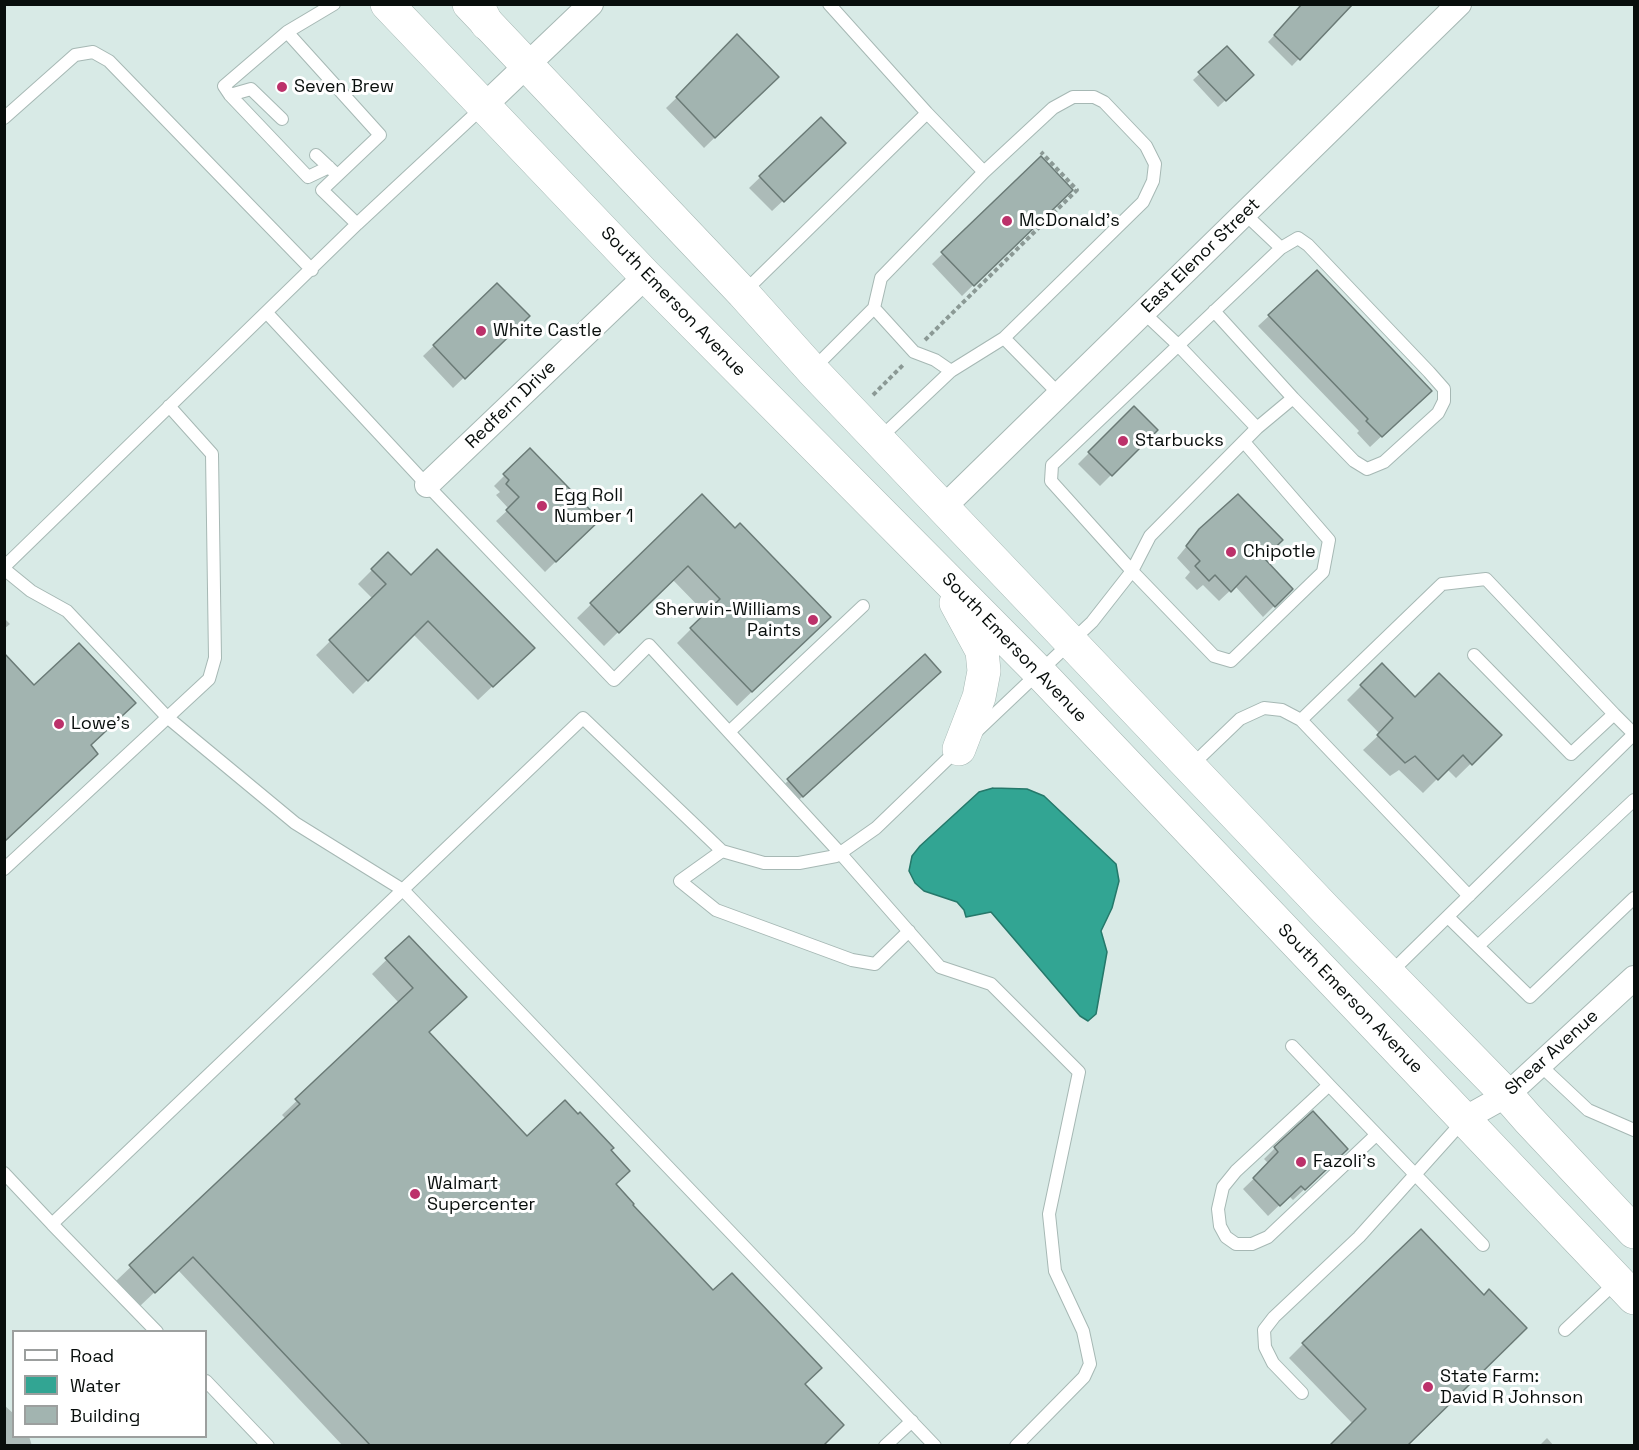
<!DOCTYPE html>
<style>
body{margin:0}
#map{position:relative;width:1639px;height:1450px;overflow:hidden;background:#d8eae6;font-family:"Space Grotesk",sans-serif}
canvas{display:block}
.frame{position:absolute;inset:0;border:6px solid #080e0c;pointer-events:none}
.legend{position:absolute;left:12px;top:1330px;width:195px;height:108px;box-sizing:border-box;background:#fff;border:2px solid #9c9f9e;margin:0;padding:8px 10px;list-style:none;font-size:18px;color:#080e0c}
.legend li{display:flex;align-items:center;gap:12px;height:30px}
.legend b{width:30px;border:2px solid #9c9f9e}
</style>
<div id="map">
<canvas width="1639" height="1450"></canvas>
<div class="frame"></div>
<ul class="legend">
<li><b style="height:8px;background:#fff"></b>Road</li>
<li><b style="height:16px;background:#32a593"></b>Water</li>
<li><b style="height:16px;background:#a2b4b0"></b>Building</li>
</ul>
</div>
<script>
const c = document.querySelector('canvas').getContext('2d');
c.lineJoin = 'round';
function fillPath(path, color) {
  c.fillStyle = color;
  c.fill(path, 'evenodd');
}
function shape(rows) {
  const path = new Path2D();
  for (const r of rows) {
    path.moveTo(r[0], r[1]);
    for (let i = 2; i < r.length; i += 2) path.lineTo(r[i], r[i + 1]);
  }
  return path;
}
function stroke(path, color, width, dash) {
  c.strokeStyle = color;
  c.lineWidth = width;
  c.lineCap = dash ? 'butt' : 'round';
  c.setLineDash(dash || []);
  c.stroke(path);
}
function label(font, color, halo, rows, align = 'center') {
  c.font = font + ' "Space Grotesk",sans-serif';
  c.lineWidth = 6;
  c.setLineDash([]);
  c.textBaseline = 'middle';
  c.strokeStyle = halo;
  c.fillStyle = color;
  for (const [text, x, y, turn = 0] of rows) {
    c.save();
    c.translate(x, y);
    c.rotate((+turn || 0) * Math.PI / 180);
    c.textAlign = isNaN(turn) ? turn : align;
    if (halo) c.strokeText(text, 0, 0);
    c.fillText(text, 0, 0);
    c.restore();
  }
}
const water = shape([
 [993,788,1027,789,1044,796,1116,864,1119,881,1112,908,1101,931,1107,952,1096,1014,1088,1021,1080,1016,991,912,966,917,964,910,957,902,924,891,915,883,909,871,912,856,920,846,979,792,993,788]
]);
const shadow = shape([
 [1297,4,1351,4,1292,66,1268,42,1300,8],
 [1227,48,1252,75,1218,107,1193,80],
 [698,77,777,77,704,148,666,108],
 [821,119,833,154,772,211,749,188],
 [1041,158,1071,190,962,296,932,264],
 [1317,272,1419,401,1370,447,1357,433,1359,431,1258,326],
 [497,285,528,316,453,388,423,356],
 [1134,408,1156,430,1100,486,1078,464],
 [530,450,598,520,545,572,496,521,509,509,496,495,500,492,494,486],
 [702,496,815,631,737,706,677,643,706,614,672,579,604,646,577,618],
 [1200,530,1262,559,1291,589,1263,617,1235,586,1219,601,1203,585,1197,590,1185,578,1190,572,1177,558],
 [388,554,411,577,533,648,478,700,413,634,353,694,316,655,373,599,358,584],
 [4,618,10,624,4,629],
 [925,656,929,682,791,807,777,791],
 [1382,665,1415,699,1500,735,1456,778,1447,769,1423,793,1399,770,1390,776,1363,750,1380,734,1347,700],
 [409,938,428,1033,527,1138,609,1150,614,1185,631,1205,804,1384,825,1442,828,1446,343,1446,178,1270,140,1306,116,1281,286,1119,282,1115,399,1003,372,974],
 [1275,1148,1335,1160,1293,1200,1289,1196,1268,1216,1243,1189,1269,1164,1264,1159],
 [1484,1297,1353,1424,1289,1358,1303,1344],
 [4,1405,14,1414,14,1436,29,1436,32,1446,4,1446],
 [1547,1438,1554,1446,1539,1446]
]);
const building = shape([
 [1302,4,1353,4,1300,60,1274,35,1302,4],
 [737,34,779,77,715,138,676,97,737,34],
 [1227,46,1254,75,1226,101,1198,72,1227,46],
 [821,117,846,143,784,202,759,176,821,117],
 [1041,156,1073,190,974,286,941,252,1041,156],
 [1317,270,1432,391,1382,437,1366,421,1368,419,1268,315,1317,270],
 [497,283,530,316,465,379,433,345,497,283],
 [1134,406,1158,430,1112,476,1088,452,1134,406],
 [530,448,600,520,556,562,506,510,519,497,506,484,509,480,503,474,530,448],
 [702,494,735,528,740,523,831,617,752,692,690,628,720,599,688,566,619,633,590,603,702,494],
 [1238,494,1283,540,1264,558,1293,589,1275,607,1246,576,1231,592,1215,575,1209,581,1195,566,1200,561,1186,546,1199,529,1238,494],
 [437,549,535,648,493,687,428,621,368,681,329,640,386,584,371,569,388,552,411,575,437,549],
 [79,643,136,703,91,745,98,754,4,842,4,653,34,685,79,643],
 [925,654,941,672,803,797,787,779,925,654],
 [1382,663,1415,697,1439,673,1502,735,1472,765,1463,755,1438,780,1415,756,1405,763,1377,735,1393,718,1360,685,1382,663],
 [409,936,467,997,429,1032,527,1136,565,1100,578,1114,580,1112,614,1148,611,1150,630,1171,616,1184,634,1204,633,1205,713,1290,732,1273,822,1368,805,1384,844,1425,823,1446,371,1446,193,1257,155,1293,129,1265,300,1104,295,1099,413,988,385,958,409,936],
 [1313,1111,1348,1149,1305,1190,1301,1186,1280,1206,1253,1178,1278,1152,1274,1147,1313,1111],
 [1421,1229,1484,1295,1489,1289,1527,1328,1407,1446,1329,1446,1366,1409,1302,1343,1421,1229]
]);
const path = shape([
 [925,340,1077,190,1041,152],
 [873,395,904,364]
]);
const service = shape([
 [334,4,287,32,380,135,322,190,357,224],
 [829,4,927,113,984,172],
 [287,32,224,86,230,95,308,177,329,167],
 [230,95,251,89,282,119],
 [4,118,75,55,93,52,109,61,312,270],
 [316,155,333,171],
 [1281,248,1298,238,1308,245,1429,372,1444,389,1444,401,1438,413,1384,462,1367,469,1354,461,1293,398],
 [744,292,927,113],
 [874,308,914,352,935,360,951,371],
 [1214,311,1293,398,1257,428],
 [267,313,427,485,614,680,649,645,840,853,940,967,991,984,1079,1072,1049,1214,1055,1271,1083,1331,1090,1364,1084,1377,1016,1446],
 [1004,338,1060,395],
 [814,368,874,308,881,278,984,172,1053,108,1073,97,1094,97,1104,102,1146,146,1155,164,1153,181,1143,202,1004,338,951,371,880,438],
 [1244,442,1329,540,1323,572,1231,661,1214,656,1132,571,1051,481,1052,465,1281,248,1245,214],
 [4,567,357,224,484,106],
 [4,569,31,591,67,611,167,717,295,823,403,890,935,1446],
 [1301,720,1442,584,1486,579,1614,714],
 [729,732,863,606],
 [976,732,1092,622,1132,571,1150,536,1257,428,1178,345,1143,312],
 [1191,766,1240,719,1264,708,1282,710,1301,720,1469,896],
 [722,851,680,881,716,910,852,960,875,964,909,931],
 [4,869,209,679,215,658,212,454,169,406],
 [1448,917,1530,997,1634,898],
 [1478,946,1634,800],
 [1390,973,1634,734,1614,714,1571,754,1474,655],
 [1292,1046,1329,1085],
 [1540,1065,1588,1110,1634,1130],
 [1376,1135,1268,1237,1252,1244,1236,1244,1226,1237,1220,1226,1218,1209,1223,1187,1236,1171,1329,1085,1483,1245],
 [4,1173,52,1224,583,718,722,851,764,863,799,863,836,856,876,828,957,750],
 [52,1224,157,1332],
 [1565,1330,1617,1281],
 [206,1381,268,1446],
 [1302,1393,1273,1363,1265,1347,1264,1330,1274,1317,1359,1237,1464,1120],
 [885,1446,912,1421]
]);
const minor = shape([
 [484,106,591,4],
 [427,485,646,276],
 [944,507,1459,4],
 [1464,1119,1507,1095,1634,978]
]);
const primary = shape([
 [387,4,646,276,1040,673,1634,1298],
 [469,4,743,293,812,370,1327,911,1507,1095,1528,1119,1634,1232],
 [956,603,982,651,984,671,979,697,959,749]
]);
const motorway = shape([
 [477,4,487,24]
]);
const markers = [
 [282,87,6,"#bc316a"],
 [1007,221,6,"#bc316a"],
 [481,331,6,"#bc316a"],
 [1123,441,6,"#bc316a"],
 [542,506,6,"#bc316a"],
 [1231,552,6,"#bc316a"],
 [813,620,6,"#bc316a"],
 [59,724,6,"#bc316a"],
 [1301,1162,6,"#bc316a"],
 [415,1194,6,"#bc316a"],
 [1428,1387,6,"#bc316a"]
];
const poiNames = [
 ["Seven Brew",294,87],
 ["McDonald's",1019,221],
 ["White Castle",493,331],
 ["Starbucks",1135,441],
 ["Egg Roll",554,496],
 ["Number 1",554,517],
 ["Chipotle",1243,552],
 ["Sherwin-Williams",801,610,"right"],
 ["Paints",801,631,"right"],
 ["Lowe's",71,724],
 ["Fazoli's",1313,1162],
 ["Walmart",427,1184],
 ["Supercenter",427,1205],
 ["State Farm:",1440,1377],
 ["David R Johnson",1440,1398]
];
const streetNames = [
 ["East Elenor Street",1201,256,-44],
 ["South Emerson Avenue",673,302,46],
 ["Redfern Drive",511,405,-44],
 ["South Emerson Avenue",1014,648,46],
 ["South Emerson Avenue",1350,999,46],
 ["Shear Avenue",1552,1053,-42]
];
fillPath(water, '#32a593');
stroke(water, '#25786a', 1.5);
fillPath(shadow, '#0003');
fillPath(building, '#a2b4b0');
stroke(building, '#6a7a76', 1.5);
stroke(service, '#a6b8b4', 14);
stroke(minor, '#a6b8b4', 26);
stroke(primary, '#a6b8b4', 34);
stroke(motorway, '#a6b8b4', 34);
stroke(path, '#8b9995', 4, [4.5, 3]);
stroke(service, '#fff', 12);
stroke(minor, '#fff', 24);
stroke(primary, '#fff', 33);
stroke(motorway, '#fff', 33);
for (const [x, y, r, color] of markers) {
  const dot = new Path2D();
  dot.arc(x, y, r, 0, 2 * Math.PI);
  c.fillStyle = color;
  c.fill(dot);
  stroke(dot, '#fff', 2);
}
label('18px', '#080e0c', '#fff', poiNames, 'left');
label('18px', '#080e0c', '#fff', streetNames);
</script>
